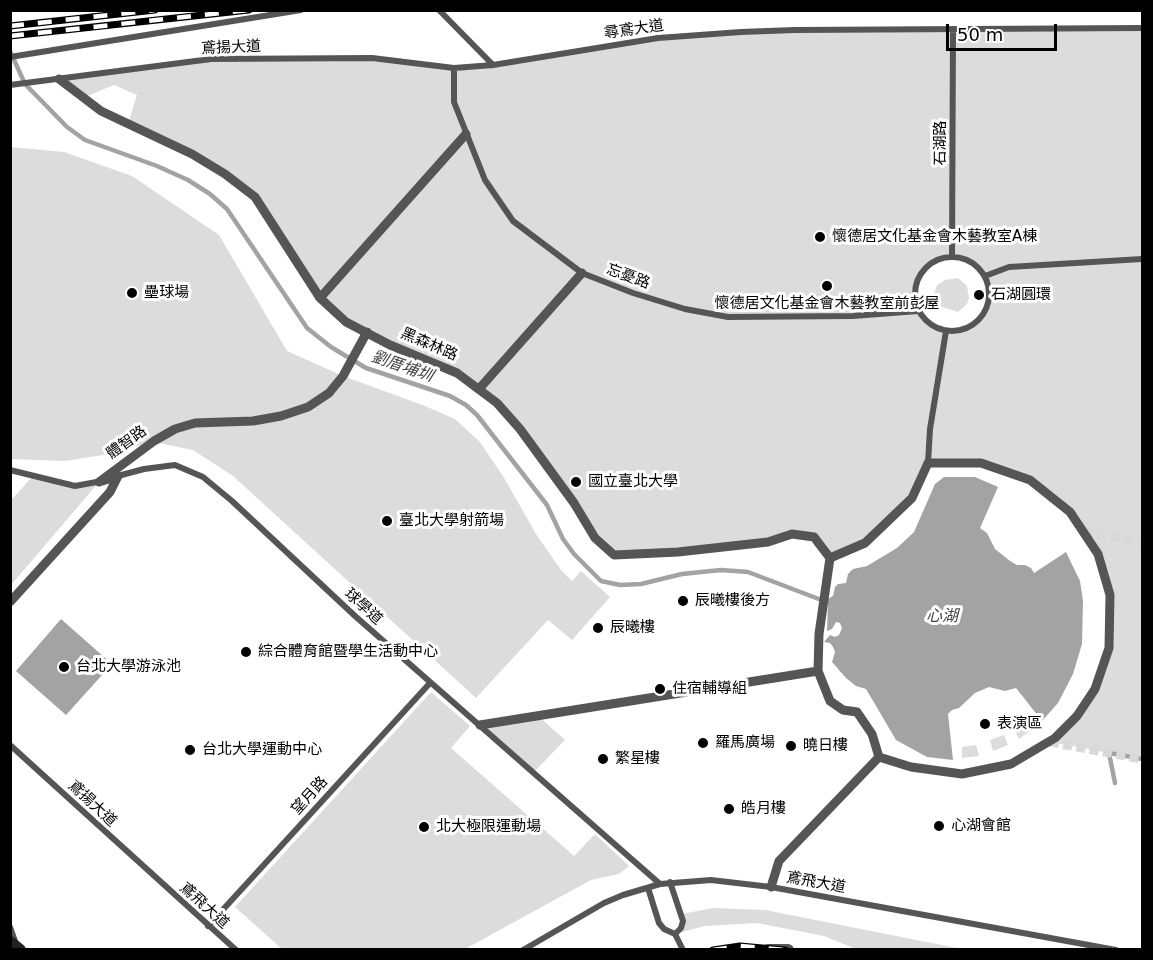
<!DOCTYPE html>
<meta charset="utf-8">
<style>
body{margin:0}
#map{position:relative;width:1153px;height:960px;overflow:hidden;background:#fff;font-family:"DejaVu Sans",sans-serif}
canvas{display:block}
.frame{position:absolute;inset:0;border:12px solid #000;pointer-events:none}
.scale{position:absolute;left:946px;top:24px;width:111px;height:27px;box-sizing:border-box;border:3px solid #000;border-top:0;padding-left:8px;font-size:18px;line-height:21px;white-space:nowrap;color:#000;-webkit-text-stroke:4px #fff;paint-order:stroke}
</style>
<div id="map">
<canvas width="1153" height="960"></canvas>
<div class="frame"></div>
<div class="scale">50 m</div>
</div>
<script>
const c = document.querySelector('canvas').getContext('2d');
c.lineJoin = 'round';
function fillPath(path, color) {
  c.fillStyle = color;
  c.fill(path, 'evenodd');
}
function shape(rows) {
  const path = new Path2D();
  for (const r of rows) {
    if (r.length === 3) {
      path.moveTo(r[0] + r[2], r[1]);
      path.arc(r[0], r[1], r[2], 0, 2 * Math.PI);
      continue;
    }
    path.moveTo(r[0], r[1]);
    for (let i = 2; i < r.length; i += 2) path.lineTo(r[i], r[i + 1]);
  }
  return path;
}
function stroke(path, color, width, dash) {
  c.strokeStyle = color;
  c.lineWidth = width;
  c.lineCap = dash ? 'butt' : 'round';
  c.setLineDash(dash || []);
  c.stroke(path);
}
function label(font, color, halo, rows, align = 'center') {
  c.font = font + ' "DejaVu Sans","Noto Sans TC",sans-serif';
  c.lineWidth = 6;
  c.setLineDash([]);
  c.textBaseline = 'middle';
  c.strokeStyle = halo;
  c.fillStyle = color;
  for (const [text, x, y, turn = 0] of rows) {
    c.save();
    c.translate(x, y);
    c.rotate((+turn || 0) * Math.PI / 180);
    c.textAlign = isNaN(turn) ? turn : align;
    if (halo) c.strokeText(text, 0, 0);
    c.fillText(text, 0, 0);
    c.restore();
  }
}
const green = shape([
 [1142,28,1142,759,1050,742,1095,689,1109,648,1110,595,1098,554,1070,512,1030,480,981,463,929,463,912,498,865,543,830,558,814,537,792,534,768,542,614,555,595,538,520,429,479,389,368,332,320,298,255,197,225,174,128,124,137,95,114,85,85,97,59,79,211,59,372,58,454,68,658,38,741,32],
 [946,257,957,257,968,260,978,267,985,276,988,285,989,299,986,311,979,320,969,328,958,331,946,331,935,328,925,321,918,311,914,299,914,288,918,276,925,267,934,260],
 [11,147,64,152,132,176,219,235,287,351,343,376,425,406,455,419,479,441,503,476,536,534,561,570,572,581,581,571,610,597,572,640,548,620,476,698,233,476,193,450,154,442,103,455,65,461,11,459],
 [958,278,967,286,969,298,967,304,958,312,939,306,934,294,937,285,945,280],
 [33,476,75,486,99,482,11,585,11,500],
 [431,692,470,726,451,748,574,856,595,834,629,866,619,874,591,880,465,949,282,949,235,907],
 [538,716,565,740,534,772,480,725],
 [1028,719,1035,727,1019,739,1014,729],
 [1004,735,1008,745,993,751,990,740],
 [976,745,979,756,962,758,962,747],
 [713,908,765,910,962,949,856,949,824,936,757,923,705,926,675,934,681,928,682,914]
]);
const water = shape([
 [944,477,975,477,998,487,980,528,987,533,995,549,1010,561,1017,565,1025,565,1031,568,1034,573,1066,552,1080,581,1083,601,1082,644,1073,674,1058,703,1042,721,1016,688,1005,691,989,687,975,693,959,708,952,710,948,714,953,760,927,757,896,740,866,689,856,686,846,678,832,662,835,652,833,647,830,643,824,642,830,635,835,637,839,635,842,628,840,623,836,622,832,629,827,631,828,604,824,601,833,596,835,587,838,584,846,583,848,574,853,569,867,566,897,548,914,532,935,484],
 [61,619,112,664,66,715,16,671]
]);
const stream = shape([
 [10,51,25,84,67,127,85,140,157,166,188,180,210,194,227,209,307,328,331,347,366,368,450,396,466,405,477,415,547,505,563,539,574,554,601,581,620,585,641,584,682,574,721,570,748,572,824,601],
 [1115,783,1109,753,1142,759]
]);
const pedestrianTunnel = shape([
 [1084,532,1142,542],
 [1050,742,1142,759]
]);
const service = shape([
 [439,10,493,65],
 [10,57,301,10],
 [454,68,454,102,485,180,513,221,582,273,633,293,685,309,728,317,853,316,918,311],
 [10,85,211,59,372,58,454,68,493,65,658,38,741,32,795,30,1142,28],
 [952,294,37],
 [952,257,953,29],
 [985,276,1009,267,1142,259],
 [928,463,930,429,946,331],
 [10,470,75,486,102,481],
 [114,477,144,469,175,465,203,477,232,501,355,616,660,884],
 [10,745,236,950],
 [670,882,683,921,681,928,675,934],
 [648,888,659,923,664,929,675,934,683,950],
 [208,926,430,683],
 [10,927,16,944],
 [523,950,604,903,623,895,660,884,711,880,771,887,1116,950]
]);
const pedestrian = shape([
 [59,79,101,111,192,154,225,174,255,197,320,298,346,322,390,345,457,373,497,403,520,429,574,503,595,538,614,555,678,552,768,542,792,534,814,537,830,558],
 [320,298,466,134],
 [479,389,582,273],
 [928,463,981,463,1030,480,1070,512,1098,554,1110,595,1109,648,1095,689,1077,716,1055,738,1011,764,962,774,911,767,879,757,872,734,857,712,843,710,830,701,818,671,819,634,830,558,865,543,912,498,928,463],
 [10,602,110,492,118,476,99,482,154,441,175,429,195,423,253,421,281,416,308,407,329,393,343,376,367,332],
 [480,725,818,671],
 [771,887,779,861,879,757]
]);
const tertiary = shape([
 [768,950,788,950]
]);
const secondary = shape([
 [10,942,20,950]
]);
const rail = shape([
 [10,26,155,10],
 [10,36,249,10],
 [713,950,740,946,785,950]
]);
const markers = [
 [820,237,6,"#000"],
 [827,286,6,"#000"],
 [132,293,6,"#000"],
 [979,295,6,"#000"],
 [576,482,6,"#000"],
 [387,521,6,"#000"],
 [683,601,6,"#000"],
 [598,628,6,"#000"],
 [246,652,6,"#000"],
 [64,667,6,"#000"],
 [660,689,6,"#000"],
 [985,724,6,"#000"],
 [703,743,6,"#000"],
 [791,746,6,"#000"],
 [190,750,6,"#000"],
 [603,759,6,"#000"],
 [729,809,6,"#000"],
 [939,826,6,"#000"],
 [424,827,6,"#000"]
];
const streetNames = [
 ["尋鳶大道",634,30,-8],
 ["鳶揚大道",231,48,-2],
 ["石湖路",941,143,-90],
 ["忘憂路",628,277,20],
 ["黑森林路",429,345,23],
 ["體智路",127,443,-36],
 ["球學道",363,607,42],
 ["望月路",310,796,-48],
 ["鳶揚大道",92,804,43],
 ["鳶飛大道",816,883,10],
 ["鳶飛大道",204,906,42]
];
const poiNames = [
 ["懷德居文化基金會木藝教室A棟",832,237],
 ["壘球場",144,293],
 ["石湖圓環",991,295],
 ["懷德居文化基金會木藝教室前彭屋",827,304,"center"],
 ["國立臺北大學",588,482],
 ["臺北大學射箭場",399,521],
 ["辰曦樓後方",695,601],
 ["辰曦樓",610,628],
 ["綜合體育館暨學生活動中心",258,652],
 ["台北大學游泳池",76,667],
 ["住宿輔導組",672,689],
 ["表演區",997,724],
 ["羅馬廣場",715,743],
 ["曉日樓",803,746],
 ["台北大學運動中心",202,750],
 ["繁星樓",615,759],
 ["皓月樓",741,809],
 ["心湖會館",951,826],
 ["北大極限運動場",436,827]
];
const waterNames = [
 ["劉厝埔圳",402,367,19],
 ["心湖",942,617]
];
fillPath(green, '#dcdcdc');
fillPath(water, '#a3a3a3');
stroke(stream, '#a3a3a3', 4.5);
stroke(pedestrianTunnel, '#d9d9d9', 9, [9, 4.5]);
stroke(service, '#555', 6);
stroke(pedestrian, '#555', 9);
stroke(tertiary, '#555', 12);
stroke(secondary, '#222', 12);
stroke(rail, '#000', 7);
stroke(rail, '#fff', 4.5, [14]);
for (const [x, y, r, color] of markers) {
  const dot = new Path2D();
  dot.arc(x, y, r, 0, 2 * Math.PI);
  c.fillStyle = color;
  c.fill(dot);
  stroke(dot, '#fff', 2);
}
label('15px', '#000', '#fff', streetNames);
label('15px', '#000', '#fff', poiNames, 'left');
label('italic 16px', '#444', '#fff', waterNames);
</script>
